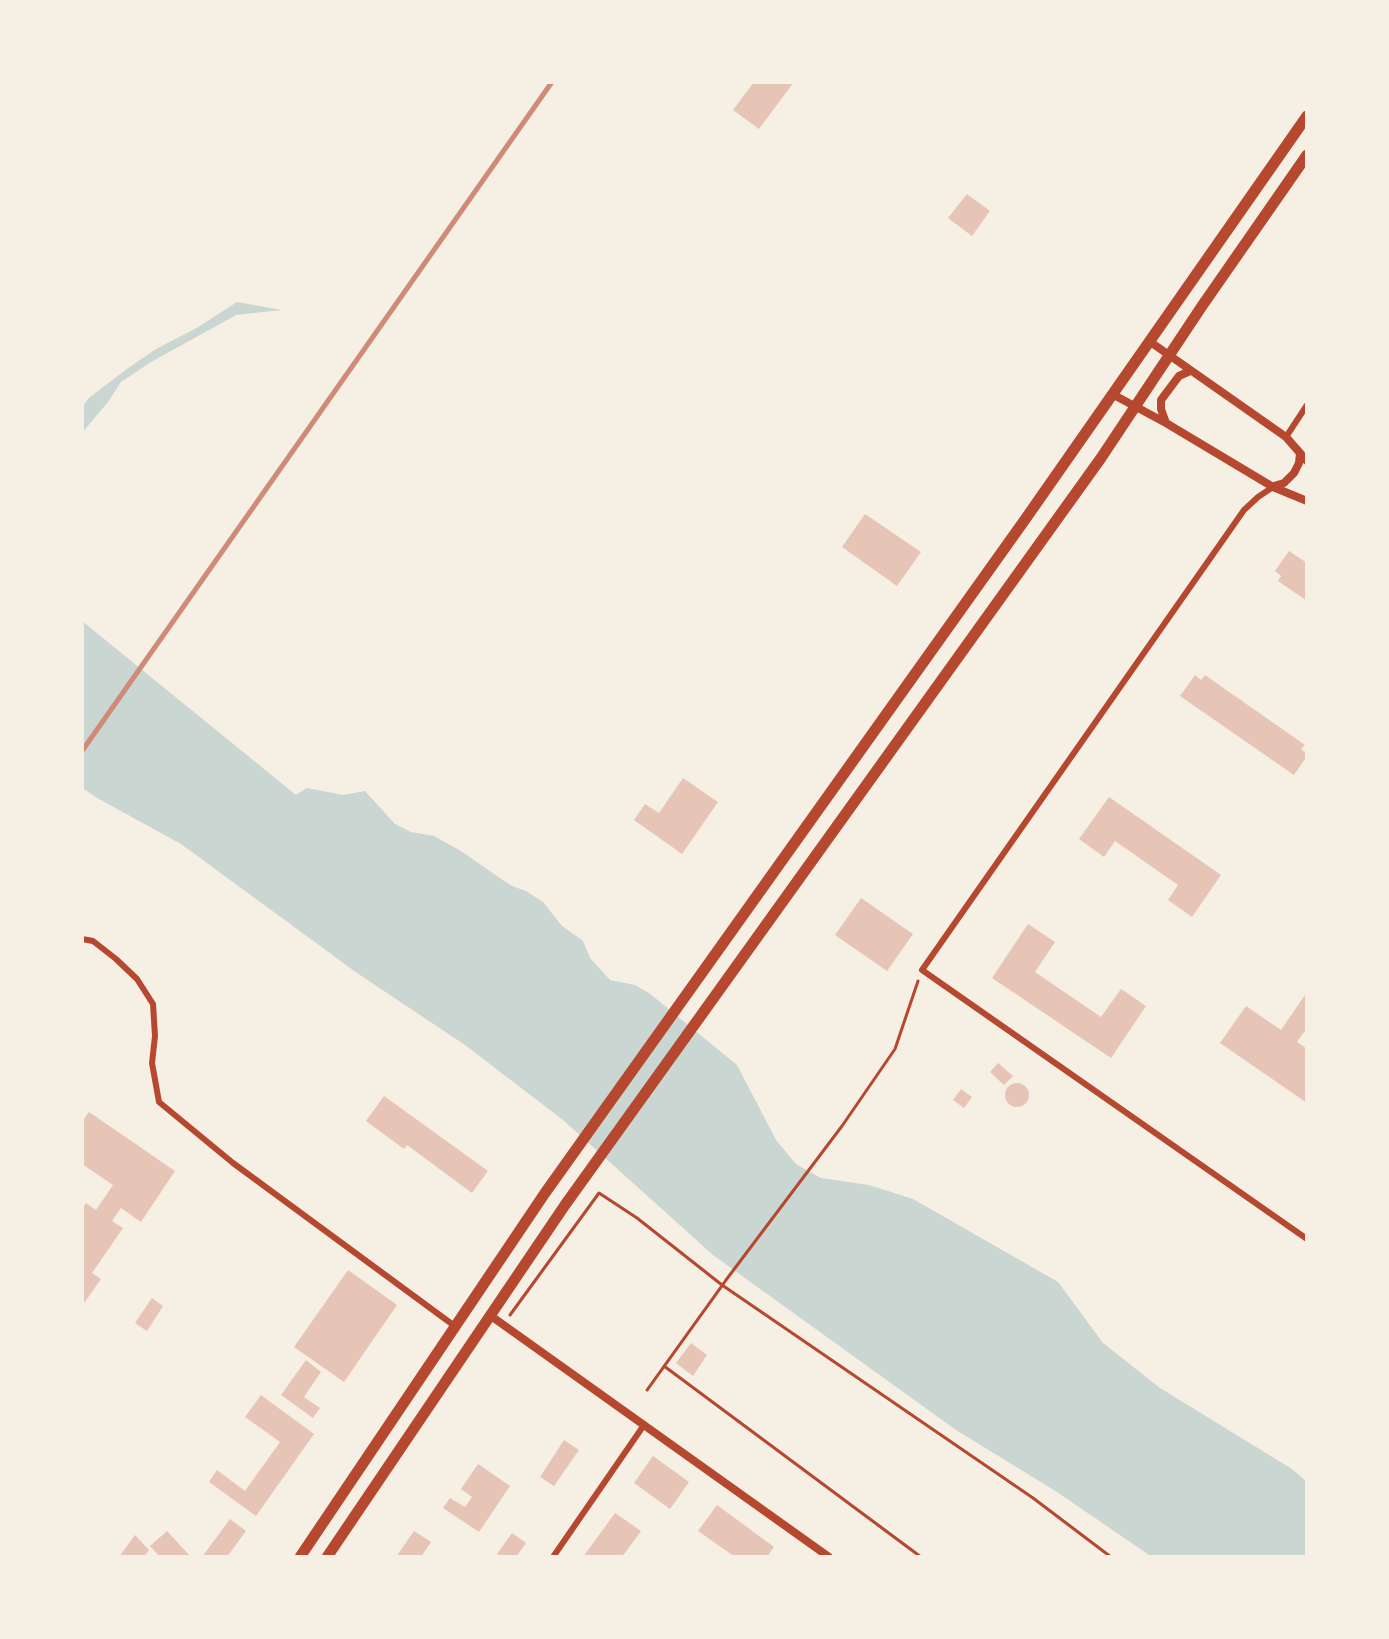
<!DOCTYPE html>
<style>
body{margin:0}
#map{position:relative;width:1389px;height:1639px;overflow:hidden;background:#f6efe4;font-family:Merriweather,serif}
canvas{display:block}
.frame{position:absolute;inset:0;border:84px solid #f6efe4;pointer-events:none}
</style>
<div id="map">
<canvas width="1389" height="1639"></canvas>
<div class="frame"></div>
</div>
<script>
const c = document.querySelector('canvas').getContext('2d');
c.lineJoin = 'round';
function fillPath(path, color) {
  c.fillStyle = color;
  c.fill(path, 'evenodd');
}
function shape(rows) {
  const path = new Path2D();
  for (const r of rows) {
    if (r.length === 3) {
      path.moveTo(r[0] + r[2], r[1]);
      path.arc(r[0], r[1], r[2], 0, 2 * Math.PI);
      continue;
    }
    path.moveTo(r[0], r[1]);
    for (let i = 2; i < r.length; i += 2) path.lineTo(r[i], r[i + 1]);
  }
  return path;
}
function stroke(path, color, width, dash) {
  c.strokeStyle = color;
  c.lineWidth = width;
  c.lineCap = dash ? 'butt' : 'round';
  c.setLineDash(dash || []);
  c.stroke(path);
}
const water = shape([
 [237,302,282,310,236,315,151,362,121,382,108,402,82,433,82,407,89,398,124,371,156,349,195,329],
 [82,621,296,795,307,788,343,795,365,791,395,824,411,832,434,836,461,851,497,876,512,886,526,891,543,902,562,926,583,941,590,958,610,980,635,985,649,993,737,1065,776,1140,796,1164,821,1178,869,1185,913,1199,1058,1282,1103,1343,1160,1388,1292,1469,1307,1482,1307,1557,1152,1557,1057,1492,956,1430,713,1255,563,1120,465,1045,357,973,181,844,99,799,82,788]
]);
const building = shape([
 [754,82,794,82,759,129,733,110],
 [967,194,990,211,972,236,948,218],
 [865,514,921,552,897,586,842,547],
 [1289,551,1307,563,1307,601,1278,581,1281,576,1275,571],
 [1195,675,1201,680,1205,675,1305,745,1301,749,1307,754,1307,756,1294,775,1180,696],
 [683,778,718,802,682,854,634,820,645,804,659,813],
 [1109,797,1221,875,1192,917,1168,900,1178,885,1115,841,1104,857,1079,839],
 [861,898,913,934,887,971,835,935],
 [1028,924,1055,942,1035,972,1101,1017,1121,989,1146,1006,1111,1058,992,978],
 [1307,992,1307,1028,1297,1042,1307,1049,1307,1103,1220,1043,1246,1006,1281,1030],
 [998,1063,1013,1076,1004,1085,990,1072],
 [1017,1095,12],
 [961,1089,972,1097,964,1108,953,1100],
 [384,1096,488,1171,472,1193,407,1145,404,1149,366,1121],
 [89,1112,175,1171,141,1222,121,1208,112,1221,123,1228,92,1273,101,1279,82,1306,82,1209,86,1203,96,1210,113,1185,82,1164,82,1122],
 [348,1270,397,1305,344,1382,294,1347],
 [152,1298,163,1306,147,1331,135,1323],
 [691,1343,707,1355,693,1376,676,1363],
 [306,1360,321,1372,304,1397,320,1408,313,1418,281,1395],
 [261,1395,314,1434,256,1516,209,1482,217,1470,245,1491,280,1442,245,1417],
 [564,1440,579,1450,554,1486,540,1477],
 [653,1456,689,1482,670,1509,634,1483],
 [478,1464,510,1486,479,1532,443,1508,450,1498,465,1507,472,1497,461,1489],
 [717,1505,774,1547,767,1557,735,1557,698,1531],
 [615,1513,641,1531,622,1557,583,1557],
 [230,1519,246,1531,227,1557,202,1557],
 [167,1531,191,1557,160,1557,150,1546],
 [414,1531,431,1542,421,1557,396,1557],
 [512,1533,526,1543,516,1557,502,1557,497,1554],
 [135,1535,149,1550,144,1557,119,1557]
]);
const path = shape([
 [510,1315,599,1193,637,1218,722,1285,1033,1498,1111,1557],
 [664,1366,921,1557],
 [647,1390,726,1280,842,1126,895,1049,918,981]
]);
const minor = shape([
 [1286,437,1307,405],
 [1273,487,1258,497,1244,510,922,970,1307,1239],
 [82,939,93,941,116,959,137,979,153,1004,155,1036,152,1063,159,1102,233,1163,456,1327],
 [553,1557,644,1425]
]);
const tertiary = shape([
 [1149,341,1286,437,1307,461],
 [1112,394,1166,423,1273,487,1307,501],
 [1166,423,1161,409,1161,400,1179,376,1190,371],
 [1274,486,1284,483,1294,473,1299,463,1300,453],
 [491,1316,829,1557]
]);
const trunk = shape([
 [300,1557,545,1193,1024,521,1307,116],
 [327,1557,565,1205,1101,458,1202,306,1307,155]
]);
const rail = shape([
 [82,751,552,82]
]);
fillPath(water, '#c9d6d2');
fillPath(building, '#e6c5b7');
stroke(path, '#b5482f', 3);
stroke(minor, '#b5482f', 6);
stroke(tertiary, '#b5482f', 8);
stroke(trunk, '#b5482f', 11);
stroke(rail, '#cf8b77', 5);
</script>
